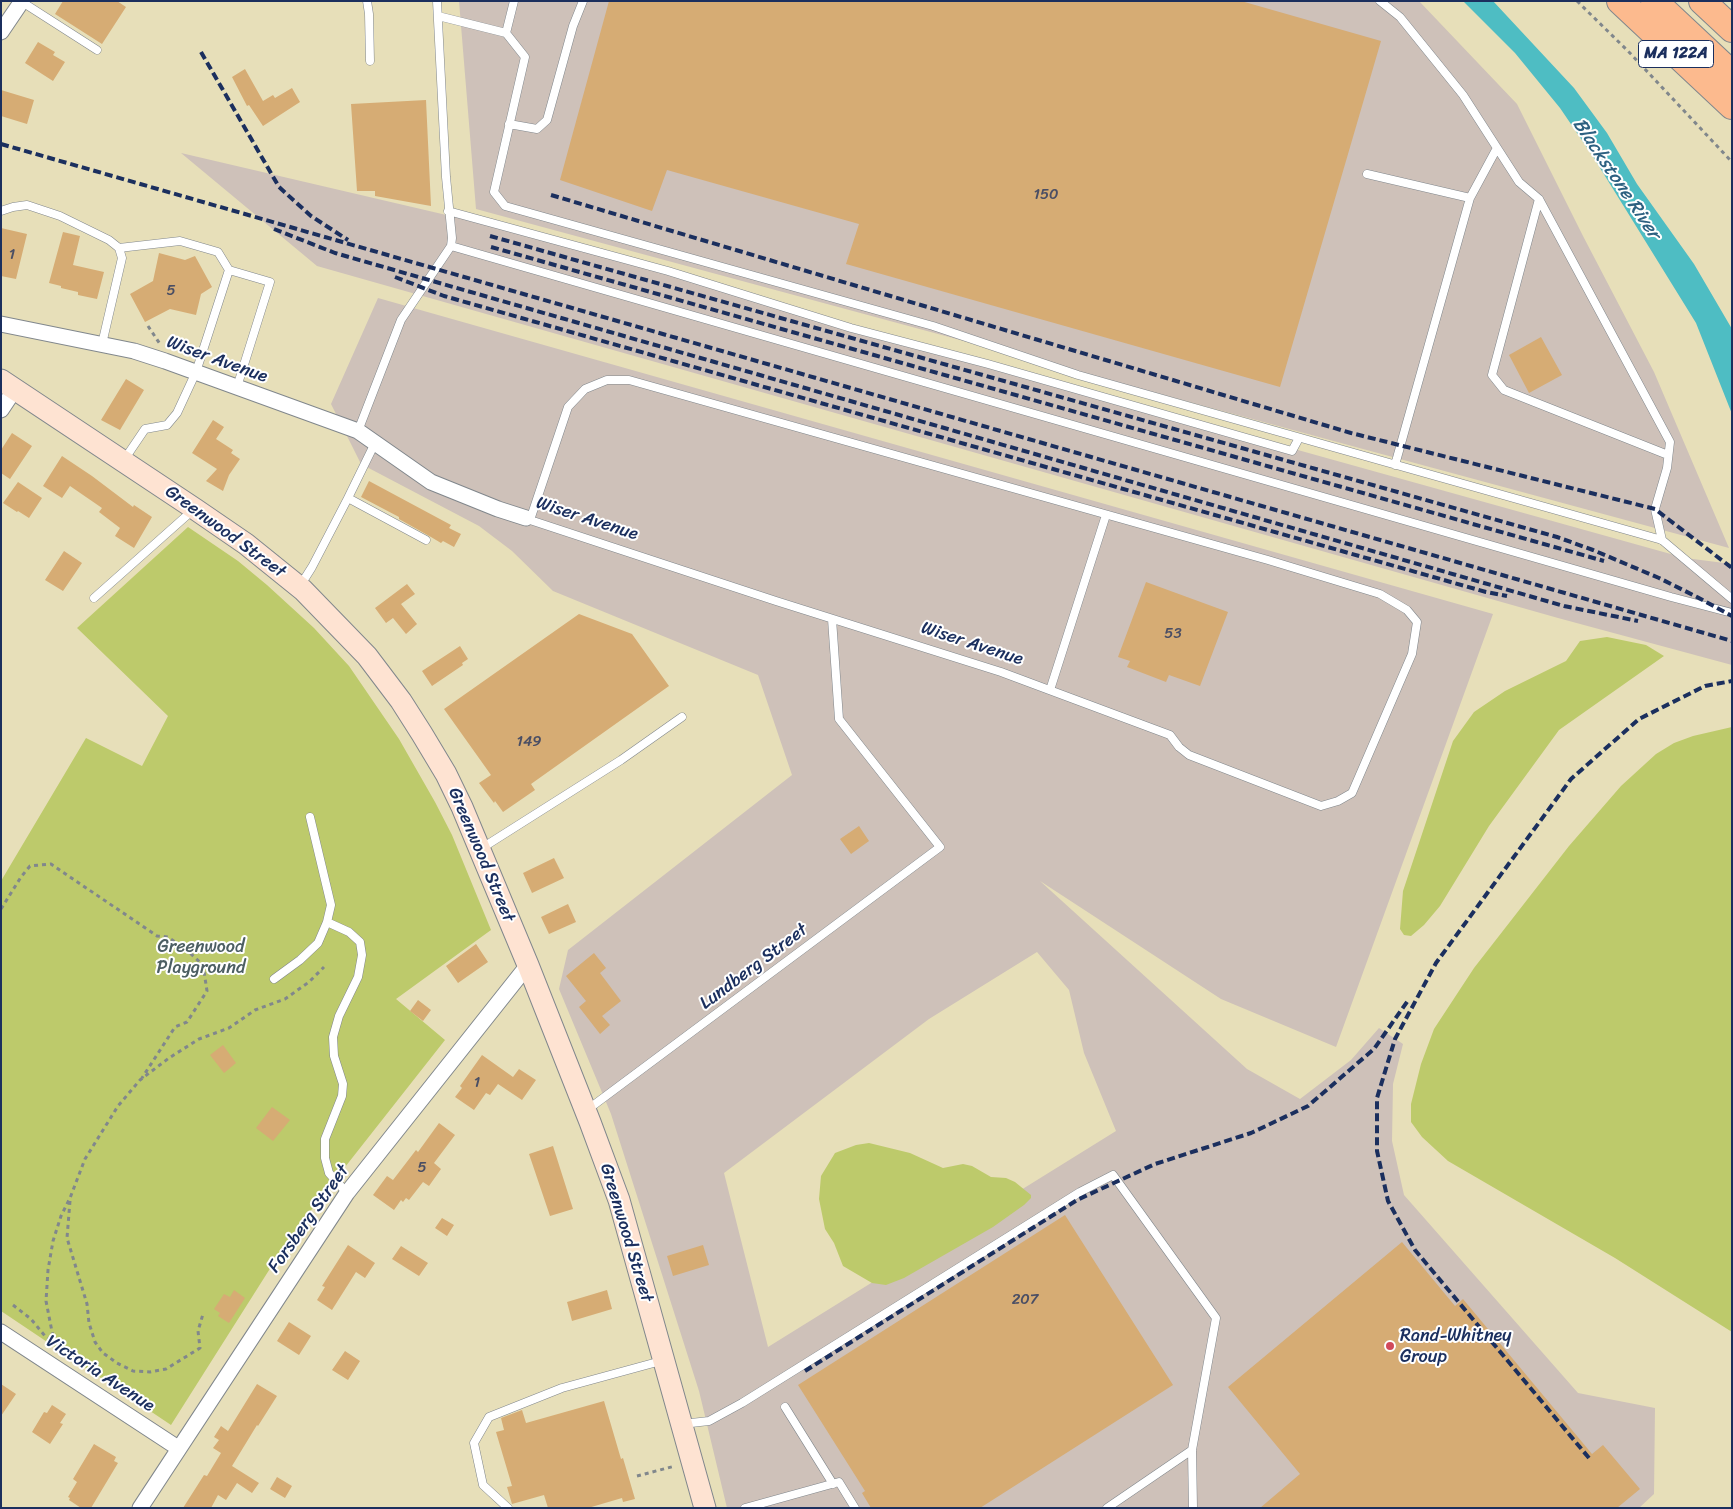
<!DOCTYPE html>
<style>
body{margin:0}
#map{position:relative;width:1733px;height:1509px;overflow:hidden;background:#e7dfb9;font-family:Sriracha,sans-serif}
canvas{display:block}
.frame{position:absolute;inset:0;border:2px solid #1b2f5e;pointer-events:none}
</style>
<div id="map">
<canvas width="1733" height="1509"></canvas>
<div class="frame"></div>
</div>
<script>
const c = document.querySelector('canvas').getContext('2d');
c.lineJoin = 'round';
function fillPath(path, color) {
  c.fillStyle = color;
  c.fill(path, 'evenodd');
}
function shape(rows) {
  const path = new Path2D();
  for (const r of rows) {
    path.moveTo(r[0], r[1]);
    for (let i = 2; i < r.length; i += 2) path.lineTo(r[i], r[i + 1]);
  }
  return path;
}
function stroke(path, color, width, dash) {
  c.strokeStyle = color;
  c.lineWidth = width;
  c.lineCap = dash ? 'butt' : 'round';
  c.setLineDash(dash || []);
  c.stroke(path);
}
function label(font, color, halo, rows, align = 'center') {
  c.font = font + ' Sriracha,sans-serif';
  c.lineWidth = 4;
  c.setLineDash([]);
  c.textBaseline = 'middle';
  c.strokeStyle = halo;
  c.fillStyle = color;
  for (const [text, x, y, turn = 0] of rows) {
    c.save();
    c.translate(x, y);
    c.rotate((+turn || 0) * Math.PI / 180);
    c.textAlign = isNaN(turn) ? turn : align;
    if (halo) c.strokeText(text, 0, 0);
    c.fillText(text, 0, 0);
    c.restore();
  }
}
const industrial = shape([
 [459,1,1419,1,1517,104,1583,236,1654,372,1729,548,476,209],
 [181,153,502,228,1685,558,1732,564,1732,665,1558,618,317,266],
 [378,298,1493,614,1336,1047,1221,999,1040,881,1247,1069,1300,1099,1351,1060,1379,1028,1403,1044,1393,1084,1392,1141,1404,1195,1578,1393,1655,1408,1654,1494,1639,1508,727,1508,699,1391,611,1114,559,989,568,950,792,775,758,675,553,591,512,551,479,526,361,464,331,404],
 [1037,952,1069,990,1084,1053,1116,1131,768,1347,724,1173,929,1019]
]);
const green = shape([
 [188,527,238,561,267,585,314,628,349,666,399,739,435,802,452,835,491,930,396,999,445,1040,290,1237,171,1425,1,1311,1,881,86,738,142,766,168,716,77,628],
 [1607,637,1646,645,1664,656,1559,730,1489,826,1440,906,1424,925,1411,936,1404,935,1400,929,1403,891,1453,741,1474,712,1505,691,1566,661,1580,641],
 [1732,727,1732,1332,1615,1258,1448,1161,1422,1137,1411,1122,1411,1104,1421,1064,1434,1029,1474,968,1569,846,1621,786,1656,754,1674,743,1693,736],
 [869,1143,910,1153,943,1168,963,1164,972,1166,991,1177,1006,1178,1015,1182,1031,1195,1031,1198,1024,1205,993,1227,904,1278,886,1285,872,1283,843,1266,834,1243,825,1229,819,1199,821,1176,835,1153,856,1145]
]);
const water = shape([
 [1463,1,1493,1,1574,88,1607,133,1637,184,1694,264,1732,329,1732,414,1696,323,1592,155,1560,108,1515,53]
]);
const building = shape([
 [63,1,117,1,126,7,102,44,55,14],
 [609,1,1241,1,1381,41,1280,387,846,264,859,224,667,170,652,211,560,180],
 [38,42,55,52,53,55,65,62,53,81,25,63],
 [245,69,263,101,273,95,275,98,292,88,300,102,263,126,249,105,247,106,232,77],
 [1,90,34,100,27,124,1,116],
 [426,100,431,206,375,196,375,191,357,191,351,104],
 [1,228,27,234,16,279,1,276],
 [63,232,80,236,73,265,104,272,97,299,78,295,78,292,61,288,61,286,49,283],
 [159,253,185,260,195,256,212,287,201,294,196,315,170,309,145,322,130,294,153,281],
 [1541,337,1562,375,1529,393,1509,355],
 [126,379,144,390,120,430,101,420],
 [213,420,224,427,216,439,233,450,231,453,240,459,229,475,223,491,206,481,217,469,192,453],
 [12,433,32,446,10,479,1,473,1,450],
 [62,456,92,476,133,507,134,505,152,517,134,548,115,536,120,528,99,512,102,508,70,486,62,498,43,486],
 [369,481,451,525,449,528,461,534,454,547,443,541,441,543,431,537,399,519,399,517,361,497],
 [18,482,42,498,29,518,18,511,17,512,3,503],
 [64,551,82,563,63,591,45,580],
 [1146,582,1228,612,1200,686,1169,675,1166,682,1127,667,1130,661,1118,657],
 [407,584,415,594,401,604,417,624,406,634,393,618,386,623,375,608],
 [579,614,632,634,669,686,531,784,535,790,503,812,495,801,494,803,479,783,491,775,444,709],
 [460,646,468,659,462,663,463,665,432,686,422,671],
 [859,826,869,841,851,854,840,839],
 [554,858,564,878,532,893,523,873],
 [568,904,576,922,549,934,541,917],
 [476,944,488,962,458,983,446,966],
 [594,953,606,968,600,973,621,1001,602,1016,610,1025,600,1034,579,1007,586,1001,566,976],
 [418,1000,431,1010,423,1021,410,1011],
 [223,1045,236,1063,224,1073,210,1055],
 [482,1055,513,1077,519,1069,536,1080,522,1100,498,1084,490,1095,486,1093,474,1110,455,1097,462,1088,460,1086],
 [272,1107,290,1120,273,1141,256,1128],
 [439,1123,455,1135,434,1163,441,1169,429,1186,423,1182,409,1200,406,1198,403,1202,401,1200,394,1210,373,1195,387,1176,393,1180,416,1150,418,1152],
 [553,1146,573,1209,550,1216,529,1154],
 [1065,1215,1173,1385,980,1508,871,1508,862,1493,865,1491,798,1385],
 [442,1218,454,1225,447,1236,435,1228],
 [1402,1242,1455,1306,1463,1299,1592,1454,1603,1445,1640,1489,1617,1508,1260,1508,1300,1474,1228,1387],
 [348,1245,375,1263,365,1278,356,1272,332,1310,317,1300,325,1287,322,1286],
 [703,1245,709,1265,673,1276,667,1256],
 [401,1246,428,1263,419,1276,392,1259],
 [234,1290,245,1298,229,1323,218,1316,220,1313,214,1309,224,1294,230,1297],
 [607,1290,612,1309,572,1321,567,1302],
 [289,1322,311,1336,299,1355,277,1341],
 [345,1351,360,1361,348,1380,332,1370],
 [1,1384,16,1394,1,1416],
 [257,1384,277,1396,258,1426,257,1425,232,1466,259,1483,252,1493,237,1483,226,1500,218,1495,211,1508,183,1508,204,1475,207,1476,221,1453,213,1448,219,1440,214,1437,221,1426,228,1431],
 [604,1401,621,1459,623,1458,635,1499,623,1502,622,1498,588,1508,548,1508,544,1495,512,1504,507,1487,512,1486,496,1432,504,1430,501,1418,522,1410,526,1423],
 [52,1405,66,1414,60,1423,63,1424,50,1444,32,1432,44,1412,47,1413],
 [94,1444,116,1457,114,1461,118,1463,91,1508,81,1508,69,1500,70,1498,68,1497,77,1482,73,1479],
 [277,1477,292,1486,285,1498,270,1489]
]);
const path = shape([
 [1577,1,1628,51,1732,162],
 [148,326,160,344],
 [1,909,21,877,30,866,51,864,157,936,168,937,189,952,203,965,207,991,187,1022,175,1027,142,1078],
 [70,1201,67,1238,87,1304,89,1323,95,1342,103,1353,117,1363,133,1371,150,1372,166,1369,200,1348,198,1331,203,1314],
 [13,1305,31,1319,45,1336,55,1343],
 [56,1352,46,1301,48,1270,53,1241,61,1216,70,1198,85,1159,118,1106,140,1080,169,1058,199,1039,229,1028,255,1010,285,999,309,982,324,967],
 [637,1476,675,1466]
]);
const service = shape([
 [367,1,369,14,370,61],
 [1380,1,1400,17,1463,95,1519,182,1539,199,1670,442,1667,468,1655,509,1662,540],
 [22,2,97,50],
 [438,16,506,33,514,1],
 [506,33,525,57,494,192,505,206,933,326,1078,375,1662,540,1732,599],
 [509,124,537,129,547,120,573,26,583,1],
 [1367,174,1470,198],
 [1539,199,1492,375,1504,390,1668,455],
 [1,211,13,207,27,205,60,216,109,240,119,248,122,258,102,344],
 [448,211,668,271,851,328,988,364,1292,451,1299,438],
 [451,246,1671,597,1732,613],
 [119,248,180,241,218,252,229,270],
 [358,431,401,320,451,246,452,238,446,177,437,1],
 [375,443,348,498,426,540],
 [124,460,145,429,167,425,177,413,196,372,229,270,270,282,237,387],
 [1395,465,1470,198,1497,148],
 [526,518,530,520,776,601,1001,672,1170,735,1179,747,1189,755,1321,806,1338,801,1352,793,1412,654,1417,622,1407,610,1380,594,1268,560,629,380,607,380,585,389,568,407,530,520],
 [300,586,312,567,348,498],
 [94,598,193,510],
 [1050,690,1106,515],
 [482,848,621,760,682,717],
 [327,922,349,932,360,942,362,955,358,977,339,1016,333,1037,334,1056,343,1084,342,1096,325,1139,325,1158,329,1173,347,1193],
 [274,979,300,960,318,943,327,922,331,905,310,817],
 [587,1110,940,847,839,719,832,619],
 [785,1407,833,1484],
 [682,1424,709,1421,742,1403,1080,1192,1113,1175,1216,1318,1192,1450,1193,1508],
 [508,1508,483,1485,474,1443,489,1417,562,1388,661,1361],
 [745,1508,839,1482,855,1508],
 [1107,1508,1192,1450]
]);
const minor = shape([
 [1,32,22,1],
 [1,324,134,351,165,361,358,431,431,482,498,509,526,518],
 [1,410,15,389],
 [1,1332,178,1448],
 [140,1508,347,1193,528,965]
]);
const secondary = shape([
 [1,380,195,509,246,544,303,590,367,656,401,701,422,734,446,774,462,807,528,965,590,1122,619,1200,705,1508]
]);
const motorway = shape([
 [1620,1,1732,106],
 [1654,1,1732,74],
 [1702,1,1732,29]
]);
const rail = shape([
 [201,52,279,187,311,216,348,240],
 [1,144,1732,641],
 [551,195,1351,433,1655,509,1732,568],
 [274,229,335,253,1564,606,1638,621],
 [490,236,1557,537,1593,550,1659,578,1697,597,1732,616],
 [491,247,1604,561],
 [395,277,444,296,1486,592,1507,596],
 [805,1371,1077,1200,1155,1164,1251,1133,1308,1106,1374,1049,1409,999],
 [1589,1458,1415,1250,1388,1201,1377,1151,1377,1098,1395,1039,1436,963,1571,779,1639,719,1705,686,1732,681]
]);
const markers = [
 [1390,1346,5,"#d1495b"]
];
const numberNames = [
 ["150",1046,195],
 ["1",12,255],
 ["5",171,291],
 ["53",1173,634],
 ["149",529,742],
 ["1",477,1083],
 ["5",422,1168],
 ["207",1025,1300]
];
const shields = [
 [1676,54,75]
];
const shieldNames = [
 ["MA 122A",1676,54]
];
const streetNames = [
 ["Wiser Avenue",217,360,20],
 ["Wiser Avenue",587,519,18],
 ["Greenwood Street",225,532,36],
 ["Wiser Avenue",972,644,18],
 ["Greenwood Street",481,855,67],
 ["Lundberg Street",754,967,-37],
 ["Forsberg Street",309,1219,-55],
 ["Greenwood Street",626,1233,73],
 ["Victoria Avenue",100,1374,33]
];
const parkNames = [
 ["Greenwood",201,947],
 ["Playground",201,968]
];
const poiNames = [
 ["Rand-Whitney",1400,1336],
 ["Group",1400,1357]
];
const waterNames = [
 ["Blackstone River",1616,179,56]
];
fillPath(industrial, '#cec1b9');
fillPath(green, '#bdca6b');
fillPath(water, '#4ebdc3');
fillPath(building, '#d6ac74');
stroke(service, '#81878c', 9);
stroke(minor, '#81878c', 17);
stroke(secondary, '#81878c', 23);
stroke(motorway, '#81878c', 28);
stroke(path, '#81878c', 3, [4, 4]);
stroke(service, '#fff', 8);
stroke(minor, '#fff', 15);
stroke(secondary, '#fee3d2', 21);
stroke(motorway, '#fcba8e', 26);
stroke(rail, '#1b2f5e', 4, [8, 4]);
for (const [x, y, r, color] of markers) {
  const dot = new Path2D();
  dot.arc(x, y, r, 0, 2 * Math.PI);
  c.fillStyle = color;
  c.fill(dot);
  stroke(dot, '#fff', 2);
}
label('15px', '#4a4e64', null, numberNames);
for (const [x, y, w] of shields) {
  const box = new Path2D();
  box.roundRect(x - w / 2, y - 13.5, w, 27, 4);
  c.fillStyle = '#fff';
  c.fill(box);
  stroke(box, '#1b2f5e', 1);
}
label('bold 16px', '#1b2f5e', null, shieldNames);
label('18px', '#1b2f5e', '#fff', streetNames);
label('18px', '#4c5e62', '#fff', parkNames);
label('18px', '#1b2f5e', '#fff', poiNames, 'left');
label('italic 19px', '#2d6181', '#fff', waterNames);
</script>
